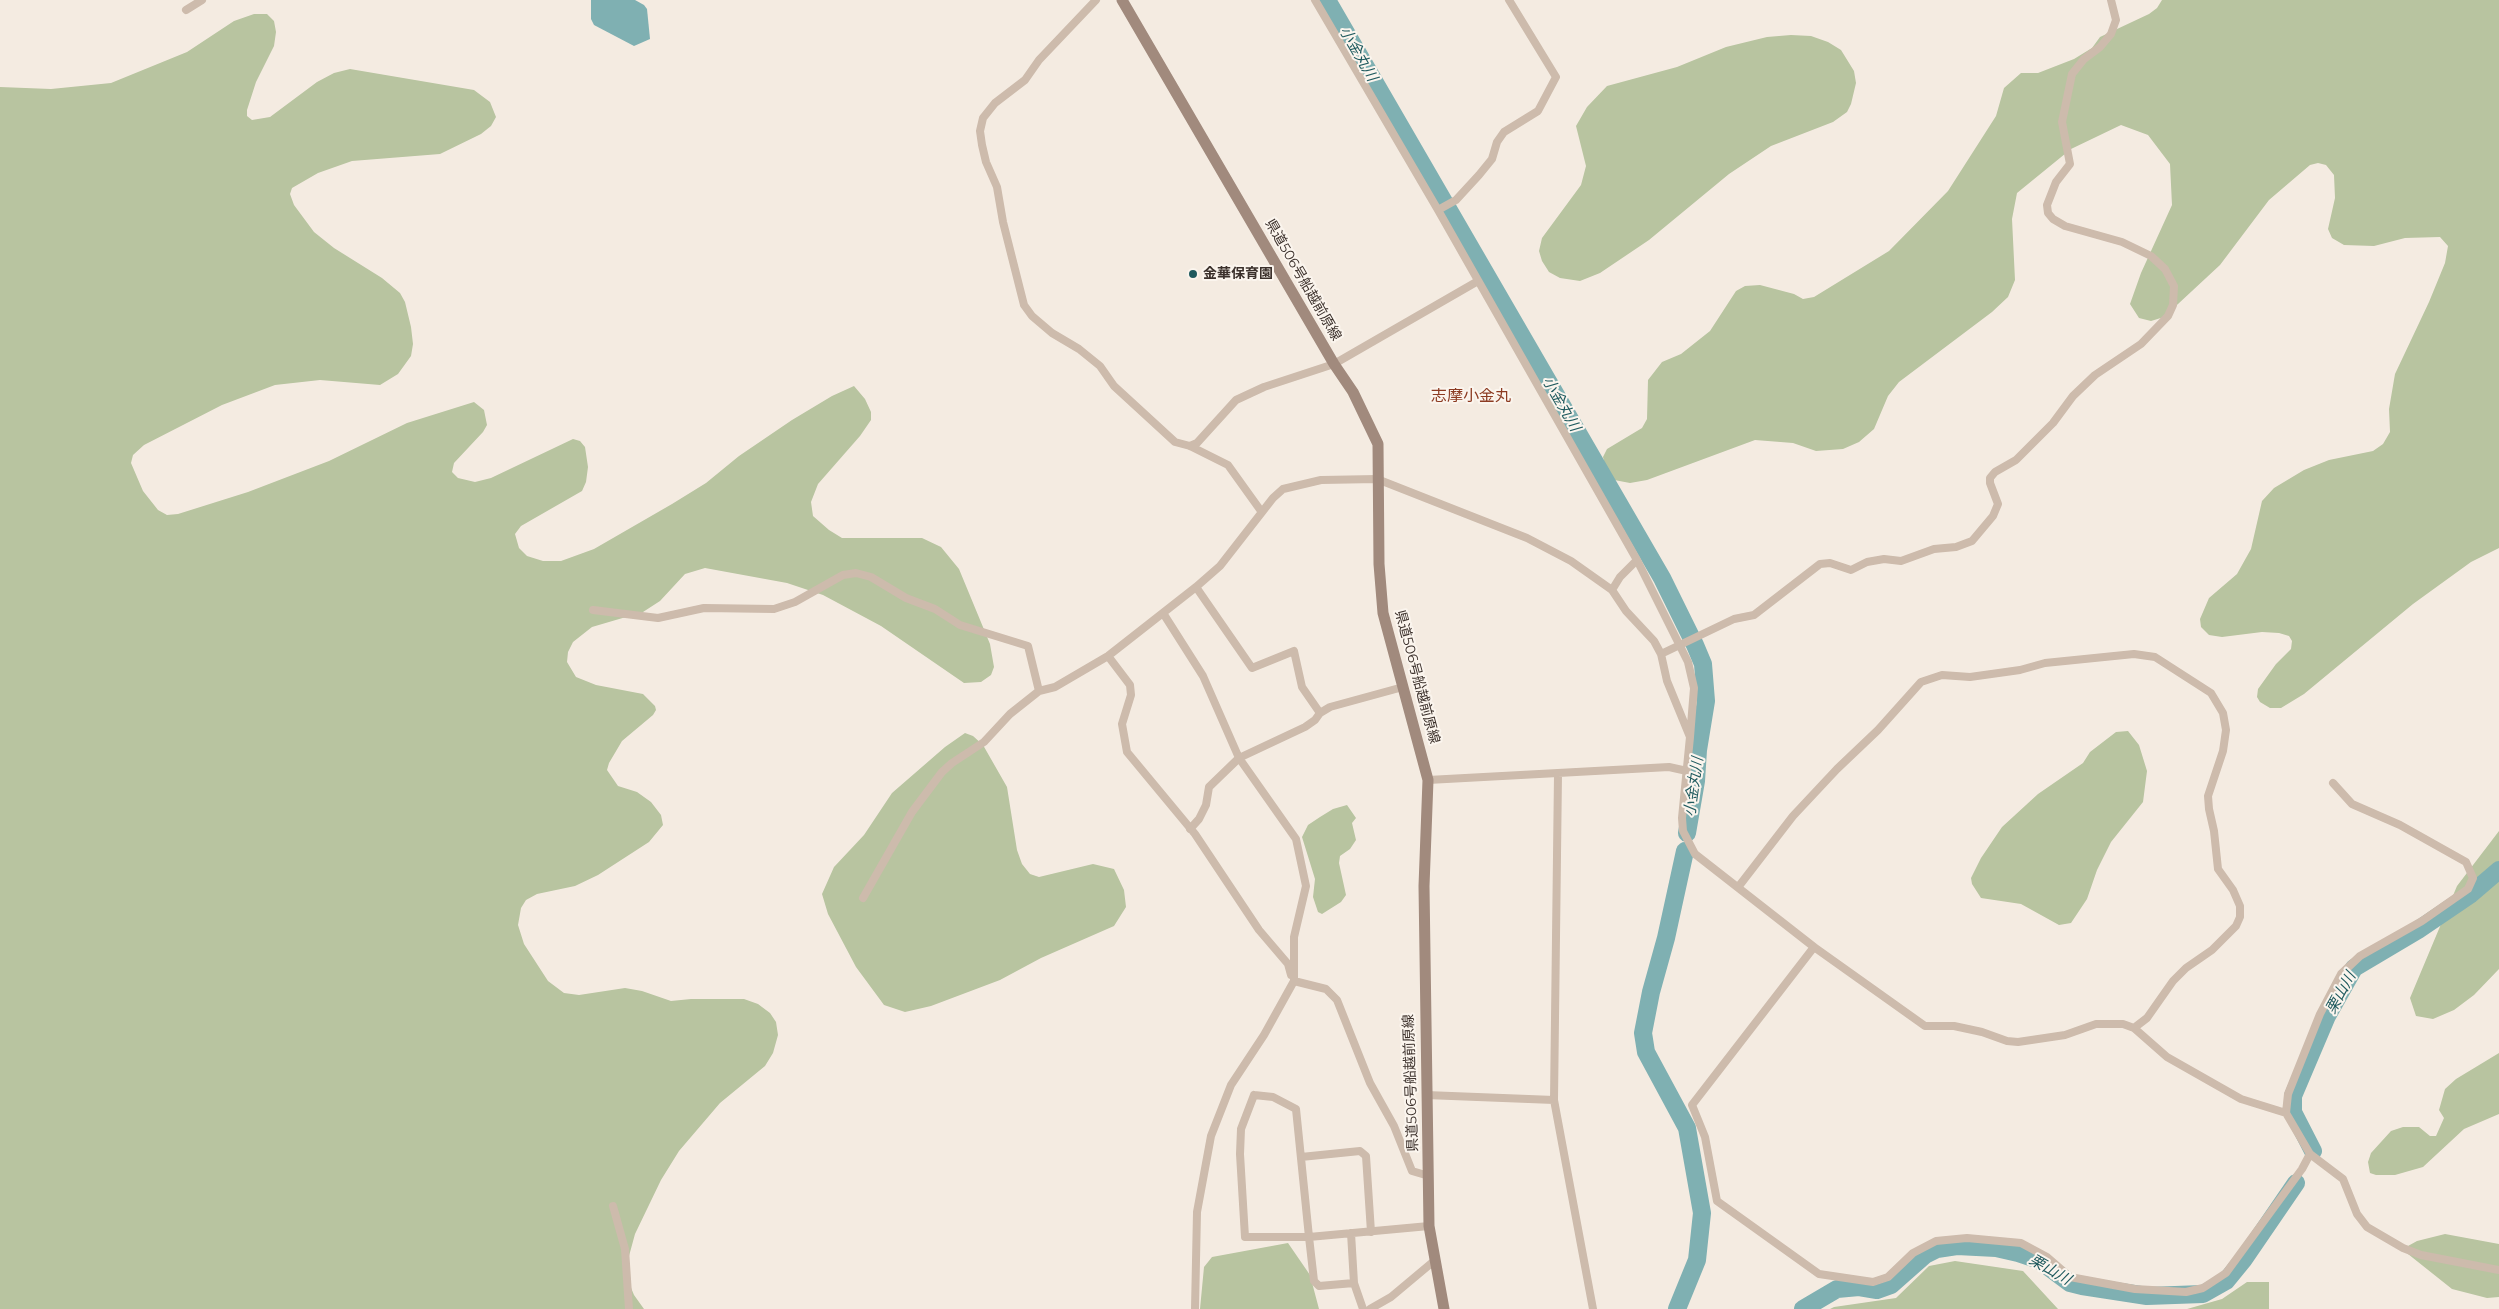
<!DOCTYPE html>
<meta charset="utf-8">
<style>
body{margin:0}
canvas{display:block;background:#f4ebe1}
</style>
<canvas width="2499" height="1309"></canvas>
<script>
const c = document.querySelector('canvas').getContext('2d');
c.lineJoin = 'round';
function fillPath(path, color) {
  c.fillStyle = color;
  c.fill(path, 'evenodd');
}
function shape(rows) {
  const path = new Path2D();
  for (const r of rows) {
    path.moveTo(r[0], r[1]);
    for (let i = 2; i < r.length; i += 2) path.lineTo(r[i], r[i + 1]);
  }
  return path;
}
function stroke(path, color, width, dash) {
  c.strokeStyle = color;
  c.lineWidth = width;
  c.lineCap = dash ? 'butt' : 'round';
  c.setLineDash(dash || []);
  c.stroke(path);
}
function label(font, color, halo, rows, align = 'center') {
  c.font = font + ' Montserrat,"Noto Sans JP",sans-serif';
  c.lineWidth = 4;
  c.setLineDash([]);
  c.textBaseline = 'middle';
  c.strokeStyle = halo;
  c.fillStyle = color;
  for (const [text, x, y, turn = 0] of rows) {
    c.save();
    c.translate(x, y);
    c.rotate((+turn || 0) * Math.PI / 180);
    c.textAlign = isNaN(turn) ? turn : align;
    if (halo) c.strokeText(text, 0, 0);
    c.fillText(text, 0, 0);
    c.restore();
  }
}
const green = shape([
 [2162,0,2499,0,2499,548,2471,562,2413,604,2304,694,2281,708,2270,708,2260,702,2257,697,2258,689,2276,664,2291,649,2292,641,2289,636,2279,633,2262,632,2222,637,2209,635,2201,627,2200,619,2209,598,2237,574,2251,549,2262,501,2274,488,2304,470,2329,460,2373,451,2383,444,2390,432,2389,409,2395,374,2429,302,2445,263,2448,246,2440,237,2405,238,2374,246,2344,245,2332,238,2328,229,2335,198,2334,175,2326,165,2318,163,2310,165,2269,200,2220,265,2164,317,2151,321,2139,318,2130,304,2141,273,2172,205,2170,164,2148,135,2121,125,2071,149,2017,193,2012,219,2015,280,2008,297,1992,312,1899,382,1888,396,1874,429,1859,442,1843,449,1816,451,1793,443,1755,440,1647,480,1630,483,1609,479,1603,457,1607,449,1642,428,1647,419,1648,380,1662,362,1681,354,1710,331,1736,291,1745,286,1760,285,1794,294,1803,299,1814,297,1889,251,1948,191,1996,116,2004,88,2021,73,2038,73,2074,59,2092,48,2100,37,2149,14,2157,8],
 [254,14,267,14,274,21,276,32,274,46,256,82,247,110,247,116,252,120,270,117,317,82,334,73,350,69,474,90,490,102,496,117,491,126,481,134,440,154,352,161,318,173,292,188,290,194,294,205,314,232,334,248,382,278,400,293,405,302,411,327,413,344,411,356,398,374,380,385,320,380,275,385,222,405,144,445,133,455,131,463,143,491,158,510,167,515,178,514,248,492,329,461,407,423,474,402,484,410,487,425,483,432,454,463,452,472,458,478,475,482,491,478,573,439,580,441,585,447,588,467,586,482,582,491,521,526,515,534,519,548,527,556,543,561,561,561,594,549,672,504,706,483,739,456,792,420,832,396,854,386,865,399,871,412,871,420,860,436,818,484,811,502,813,516,829,530,842,538,922,538,941,547,959,569,990,644,994,667,991,675,981,682,964,683,881,626,823,595,787,583,705,568,685,574,660,601,643,612,592,627,573,642,568,652,567,662,576,677,596,685,643,694,655,706,656,710,653,715,622,741,609,763,607,770,618,786,637,792,651,802,661,815,663,825,649,842,598,875,575,886,537,894,526,900,521,908,518,925,524,944,548,981,564,993,579,995,625,988,642,991,671,1001,691,999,744,999,758,1004,770,1013,776,1022,778,1035,773,1053,765,1066,720,1103,679,1151,661,1180,635,1234,629,1256,629,1283,634,1295,644,1309,0,1309,0,87,51,89,111,83,187,52,234,21],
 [1791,35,1811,36,1828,42,1841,50,1854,71,1856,83,1851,104,1847,112,1833,122,1771,146,1729,174,1649,240,1600,273,1580,281,1560,278,1549,272,1542,261,1539,251,1542,238,1581,185,1586,166,1576,126,1587,107,1607,86,1677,67,1726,47,1767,37],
 [2128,731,2139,745,2147,771,2143,802,2111,842,2097,870,2087,899,2071,923,2059,925,2021,904,1981,898,1972,884,1971,878,1981,858,2002,827,2038,794,2083,763,2090,752,2116,732],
 [965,733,973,736,983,745,1007,787,1017,850,1022,864,1030,874,1039,877,1093,864,1114,869,1124,890,1126,907,1114,926,1041,958,1000,980,931,1006,905,1012,884,1005,856,967,828,914,822,894,834,867,864,835,892,793,945,747],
 [1347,805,1356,818,1352,823,1356,840,1350,849,1340,856,1339,863,1346,895,1341,902,1322,914,1318,912,1313,897,1315,879,1302,837,1308,825,1320,817,1333,809],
 [2499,831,2499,969,2474,995,2454,1010,2433,1019,2416,1016,2410,998,2457,886],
 [2499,1053,2499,1114,2464,1129,2423,1167,2395,1175,2376,1175,2370,1173,2368,1162,2371,1153,2391,1131,2403,1127,2419,1127,2430,1136,2436,1136,2444,1118,2439,1110,2445,1089,2456,1079],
 [2445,1234,2499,1244,2499,1297,2487,1298,2452,1289,2408,1254,2408,1246,2417,1241],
 [1288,1243,1310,1275,1319,1309,1200,1309,1204,1267,1212,1257],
 [1955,1261,2023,1271,2058,1309,1830,1309,1834,1307,1896,1298,1929,1266],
 [2247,1282,2269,1282,2269,1309,2187,1309,2222,1299]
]);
const water = shape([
 [591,0,635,0,644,5,647,9,650,39,634,46,594,25,591,19]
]);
const river = shape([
 [1327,0,1662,578,1695,645,1703,664,1706,701,1698,750,1696,781,1687,833],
 [2313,1151,2293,1112,2293,1096,2327,1016,2354,968,2418,930,2471,894,2499,870],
 [1677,1309,1697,1260,1702,1213,1687,1128,1646,1052,1643,1033,1651,992,1666,938,1685,851],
 [1803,1309,1837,1289,1859,1287,1877,1290,1891,1285,1925,1255,1937,1249,1957,1246,1996,1248,2018,1253,2039,1260,2070,1283,2082,1286,2147,1296,2203,1294,2226,1281,2244,1259,2296,1183]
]);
const minor = shape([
 [1096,0,1039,60,1025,80,995,103,983,118,980,131,982,145,986,162,997,187,1003,222,1024,305,1032,316,1052,333,1079,349,1100,366,1114,386,1175,442,1190,446,1228,465,1261,511],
 [1315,0,1438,210,1637,560,1620,577,1612,590],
 [186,10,202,0],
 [1438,210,1456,200,1479,175,1492,159,1497,142,1504,132,1538,111,1556,77,1509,0],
 [1190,446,1197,443,1236,400,1264,387,1334,364,1478,281],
 [1637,560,1688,662,1694,688,1690,737],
 [1196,587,1252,668,1294,651,1302,687,1320,713],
 [593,610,658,618,704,608,774,609,795,602,843,575,856,573,871,577,906,598,935,609,960,625,1028,646,1039,691],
 [1163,613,1203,676,1239,758,1296,839,1306,886,1294,937,1294,981,1264,1035,1231,1085,1211,1136,1197,1212,1195,1309],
 [1661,654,1734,619,1754,615,1820,564,1830,563,1851,570,1867,562,1884,559,1901,561,1934,549,1956,547,1972,541,1993,516,1998,504,1990,483,1990,478,1995,472,2016,460,2053,423,2073,396,2095,375,2141,344,2168,316,2173,305,2174,286,2165,269,2151,256,2122,242,2065,226,2053,219,2048,213,2047,205,2056,182,2070,164,2062,122,2072,74,2084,59,2100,47,2111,34,2116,20,2111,0],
 [1108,656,1130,685,1131,695,1122,724,1127,752,1195,834,1259,930,1288,964,1291,975],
 [1558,774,1554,1100,1593,1309],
 [1428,780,1669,767,1687,771],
 [2333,783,2352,804,2400,825,2466,862,2473,878,2468,889,2422,921,2360,956,2341,974,2320,1014,2288,1094,2286,1113,2310,1154,2343,1179,2357,1214,2367,1227,2403,1248,2421,1255,2499,1270],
 [1190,829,1199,819,1206,805,1209,787,1239,758,1305,727,1315,720,1320,713,1330,707,1403,687],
 [1739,886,1793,816,1837,769,1878,730,1921,682,1942,675,1970,677,2020,670,2045,663,2134,654,2155,657,2211,693,2223,713,2226,730,2223,751,2208,796,2209,809,2214,831,2218,869,2233,890,2240,906,2240,917,2236,926,2212,950,2186,968,2173,981,2147,1018,2134,1028],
 [863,898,912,812,942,772,952,763,984,742,1010,714,1039,691,1055,687,1108,656,1196,587,1220,566,1273,498,1283,489,1321,480,1377,479,1527,538,1571,561,1612,590,1626,611,1654,641,1661,654,1667,681,1690,737,1682,818,1683,831,1695,854,1814,947,1692,1105,1705,1137,1717,1201,1819,1274,1873,1282,1888,1277,1913,1253,1936,1241,1967,1238,2021,1243,2047,1257,2070,1277,2135,1289,2186,1292,2203,1288,2226,1273,2302,1169,2310,1154],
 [1814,947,1925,1026,1954,1026,1982,1032,2007,1041,2018,1042,2065,1035,2096,1024,2123,1024,2134,1028,2167,1057,2241,1099,2286,1113],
 [1294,981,1326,989,1337,1000,1370,1083,1394,1126,1412,1171,1429,1176],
 [1254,1095,1273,1097,1296,1109,1309,1237,1245,1237,1240,1154,1241,1129,1254,1095],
 [1426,1095,1554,1100],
 [1301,1157,1360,1151,1366,1156,1371,1232],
 [613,1206,625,1249,629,1309],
 [1351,1233,1354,1283,1363,1309],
 [1354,1283,1319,1286,1314,1281,1309,1237,1429,1226],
 [1370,1309,1391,1297,1434,1261]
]);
const secondary = shape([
 [1122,0,1334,364,1353,392,1378,444,1379,564,1383,613,1428,780,1424,886,1429,1226,1444,1309]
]);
const markers = [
 [1193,274,5,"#1f5a5e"]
];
const poiNames = [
 ["金華保育園",1203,274]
];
const streetNames = [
 ["県道506号船越前原線",1303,280,60],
 ["県道506号船越前原線",1417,677,75],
 ["県道506号船越前原線",1411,1083,-92]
];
const waterNames = [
 ["小金丸川",1358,54,60],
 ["小金丸川",1561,404,60],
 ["小金丸川",1694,787,-82],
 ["栗山川",2341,993,-61],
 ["栗山川",2050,1270,30]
];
const quarterNames = [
 ["志摩小金丸",1471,396]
];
fillPath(green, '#b8c4a0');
fillPath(water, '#7fb0b2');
stroke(river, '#7fb0b2', 18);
stroke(minor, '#cdbbac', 8);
stroke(secondary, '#a18a7d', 11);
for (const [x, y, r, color] of markers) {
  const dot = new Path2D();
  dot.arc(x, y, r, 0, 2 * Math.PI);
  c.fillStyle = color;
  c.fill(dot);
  stroke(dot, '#fbf5ee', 2);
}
label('bold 14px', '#3b302b', '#fbf5ee', poiNames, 'left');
label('14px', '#3b302b', '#fbf5ee', streetNames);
label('italic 15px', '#1f5a5e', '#fbf5ee', waterNames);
label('16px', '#8c3b22', '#fbf5ee', quarterNames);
</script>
